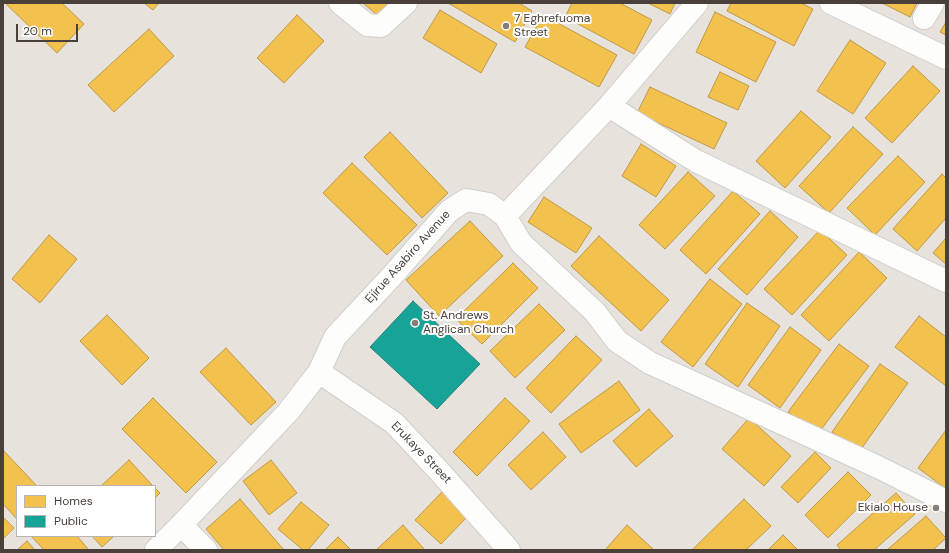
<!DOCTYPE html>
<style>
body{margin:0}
#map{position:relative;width:949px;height:553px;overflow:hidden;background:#f3f1ee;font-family:"DM Sans",sans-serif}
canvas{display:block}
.frame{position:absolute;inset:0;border:4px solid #494139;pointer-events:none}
.legend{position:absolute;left:16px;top:485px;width:140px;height:52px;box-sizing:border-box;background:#fff;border:1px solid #b6b3b0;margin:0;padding:5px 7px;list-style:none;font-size:12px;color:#494139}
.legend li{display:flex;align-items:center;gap:8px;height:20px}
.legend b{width:20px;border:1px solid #b6b3b0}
.scale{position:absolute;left:16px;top:24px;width:62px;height:18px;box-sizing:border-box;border:2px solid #494139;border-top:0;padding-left:5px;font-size:12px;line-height:14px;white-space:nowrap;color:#494139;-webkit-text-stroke:3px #fff;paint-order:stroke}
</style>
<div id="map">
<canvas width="949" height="553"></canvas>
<div class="frame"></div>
<ul class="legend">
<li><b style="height:11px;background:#f2c14e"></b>Homes</li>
<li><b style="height:11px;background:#17a398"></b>Public</li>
</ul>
<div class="scale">20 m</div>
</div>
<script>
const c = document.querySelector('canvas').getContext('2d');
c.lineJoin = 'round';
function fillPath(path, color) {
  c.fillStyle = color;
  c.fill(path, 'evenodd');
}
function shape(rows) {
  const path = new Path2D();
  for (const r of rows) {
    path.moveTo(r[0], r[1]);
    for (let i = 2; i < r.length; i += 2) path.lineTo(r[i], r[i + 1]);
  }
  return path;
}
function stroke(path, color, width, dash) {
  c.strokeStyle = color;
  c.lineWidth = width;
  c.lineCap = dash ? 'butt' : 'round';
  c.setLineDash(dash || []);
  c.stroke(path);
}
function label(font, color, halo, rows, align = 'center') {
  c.font = font + ' "DM Sans",sans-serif';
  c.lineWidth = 4;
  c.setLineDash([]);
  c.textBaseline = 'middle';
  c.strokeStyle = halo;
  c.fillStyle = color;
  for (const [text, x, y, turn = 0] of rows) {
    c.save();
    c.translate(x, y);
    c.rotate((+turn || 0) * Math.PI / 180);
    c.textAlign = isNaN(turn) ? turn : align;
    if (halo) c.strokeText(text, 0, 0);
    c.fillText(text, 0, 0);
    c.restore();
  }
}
const residential = shape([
 [3,3,946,3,946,550,3,550],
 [17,486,155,486,155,536,17,536]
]);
const homes = shape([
 [5,3,62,3,84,24,57,53,5,3],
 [144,3,159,3,153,10,144,3],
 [363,3,388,3,377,15,363,3],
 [448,3,519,3,532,11,515,42,448,3],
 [572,3,620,3,652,20,634,54,565,17,572,3],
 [648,3,675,3,670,14,648,3],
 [731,3,801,3,813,9,794,46,727,11,731,3],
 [882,3,917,3,910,17,882,3],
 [440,10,497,44,481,73,423,38,440,10],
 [715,12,776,42,756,82,696,52,715,12],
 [297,15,324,41,284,83,257,58,297,15],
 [543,15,617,55,599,87,525,47,543,15],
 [946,22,946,35,940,32,946,22],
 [149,29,174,56,114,112,88,85,149,29],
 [850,40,886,63,853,114,817,91,850,40],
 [913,66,940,91,892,143,865,118,913,66],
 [720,72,749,86,738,110,708,97,720,72],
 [650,87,727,123,714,149,637,113,650,87],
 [801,111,831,137,785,188,756,161,801,111],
 [853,127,883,154,829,213,799,186,853,127],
 [390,132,448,193,422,218,364,157,390,132],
 [641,144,676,166,656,197,622,176,641,144],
 [898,156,925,182,875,235,847,208,898,156],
 [352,163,417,225,387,255,323,193,352,163],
 [688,172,715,196,665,249,639,225,688,172],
 [942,174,946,178,946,218,917,251,893,229,942,174],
 [733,191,760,214,706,274,680,250,733,191],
 [544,197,592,228,576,253,528,222,544,197],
 [770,211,798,237,747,295,718,269,770,211],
 [470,221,503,256,439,316,406,280,470,221],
 [820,230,847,255,792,315,764,289,820,230],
 [49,235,77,259,40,303,12,279,49,235],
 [599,236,669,300,641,331,571,266,599,236],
 [946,238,946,264,933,253,946,238],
 [859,252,887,278,829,341,801,315,859,252],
 [513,263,538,288,482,344,456,319,513,263],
 [710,279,742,304,693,367,661,342,710,279],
 [747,303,780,326,738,387,705,364,747,303],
 [539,304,565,330,515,378,490,351,539,304],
 [107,315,149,358,122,385,80,341,107,315],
 [919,316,946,337,946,386,895,347,919,316],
 [790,327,821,350,780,408,748,385,790,327],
 [576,336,602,360,551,413,526,388,576,336],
 [839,344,869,366,817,435,788,412,839,344],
 [226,348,276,402,251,425,200,372,226,348],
 [880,364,908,383,859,452,832,432,880,364],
 [619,381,640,410,581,453,559,424,619,381],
 [153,398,217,462,186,493,122,429,153,398],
 [505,398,530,421,477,476,453,452,505,398],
 [649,409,673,436,636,467,613,441,649,409],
 [749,418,791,456,764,486,722,449,749,418],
 [946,430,946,487,945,488,918,468,946,430],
 [543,432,566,457,531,490,508,465,543,432],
 [3,450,37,486,17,486,17,519,3,504,3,450],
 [815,452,831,468,798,503,781,487,815,452],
 [129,460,153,486,101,486,129,460],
 [271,460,297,493,269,515,243,481,271,460],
 [848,472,871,495,828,538,805,515,848,472],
 [155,488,160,493,155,498,155,488],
 [442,492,467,517,441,544,415,520,442,492],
 [896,493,915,514,874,550,841,550,837,545,896,493],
 [240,499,284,550,224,550,206,529,240,499],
 [744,499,771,526,746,550,692,550,744,499],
 [301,502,329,525,308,550,303,550,278,529,301,502],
 [926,516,946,538,933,550,887,550,926,516],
 [3,517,14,528,3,539,3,517],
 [403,525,425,550,376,550,403,525],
 [627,525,654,550,605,550,627,525],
 [783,535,798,550,768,550,783,535],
 [31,536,77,536,89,550,44,550,31,536],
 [92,536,114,536,102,547,92,536],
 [338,537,351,550,325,550,338,537],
 [27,541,35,550,17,550,27,541]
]);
const public = shape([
 [413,301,480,364,437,409,370,347,413,301]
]);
const minor = shape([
 [340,3,367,25,381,26,406,3],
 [831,3,946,58],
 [924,18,933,3],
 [609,106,696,161,946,281],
 [505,216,609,106,697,3],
 [319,372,394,423,439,471,509,550],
 [181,525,206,550],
 [156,550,181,525,288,412,319,372,335,337,391,277,449,211,466,200,489,204,505,216,521,243,595,312,617,341,650,363,740,404,878,467,946,501]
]);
const markers = [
 [506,26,4,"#847f78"],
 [415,323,4,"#847f78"],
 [936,508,4,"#847f78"]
];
const poiNames = [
 ["7 Eghrefuoma",514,19],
 ["Street",514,33],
 ["St. Andrews",423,316],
 ["Anglican Church",423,330],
 ["Ekialo House",928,508,"right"]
];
const streetNames = [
 ["Ejirue Asabiro Avenue",408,257,-48],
 ["Erukaye Street",421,453,46]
];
fillPath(residential, '#e7e2dc');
fillPath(homes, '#f2c14e');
stroke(homes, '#bf9b48', 1);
fillPath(public, '#17a398');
stroke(public, '#26867c', 1);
stroke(minor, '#d1cfcb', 24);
stroke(minor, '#fdfdfc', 22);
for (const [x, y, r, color] of markers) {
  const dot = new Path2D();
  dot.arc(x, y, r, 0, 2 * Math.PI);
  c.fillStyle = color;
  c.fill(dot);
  stroke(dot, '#fff', 1.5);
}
label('12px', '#494139', '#fff', poiNames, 'left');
label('12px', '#494139', '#fff', streetNames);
</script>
